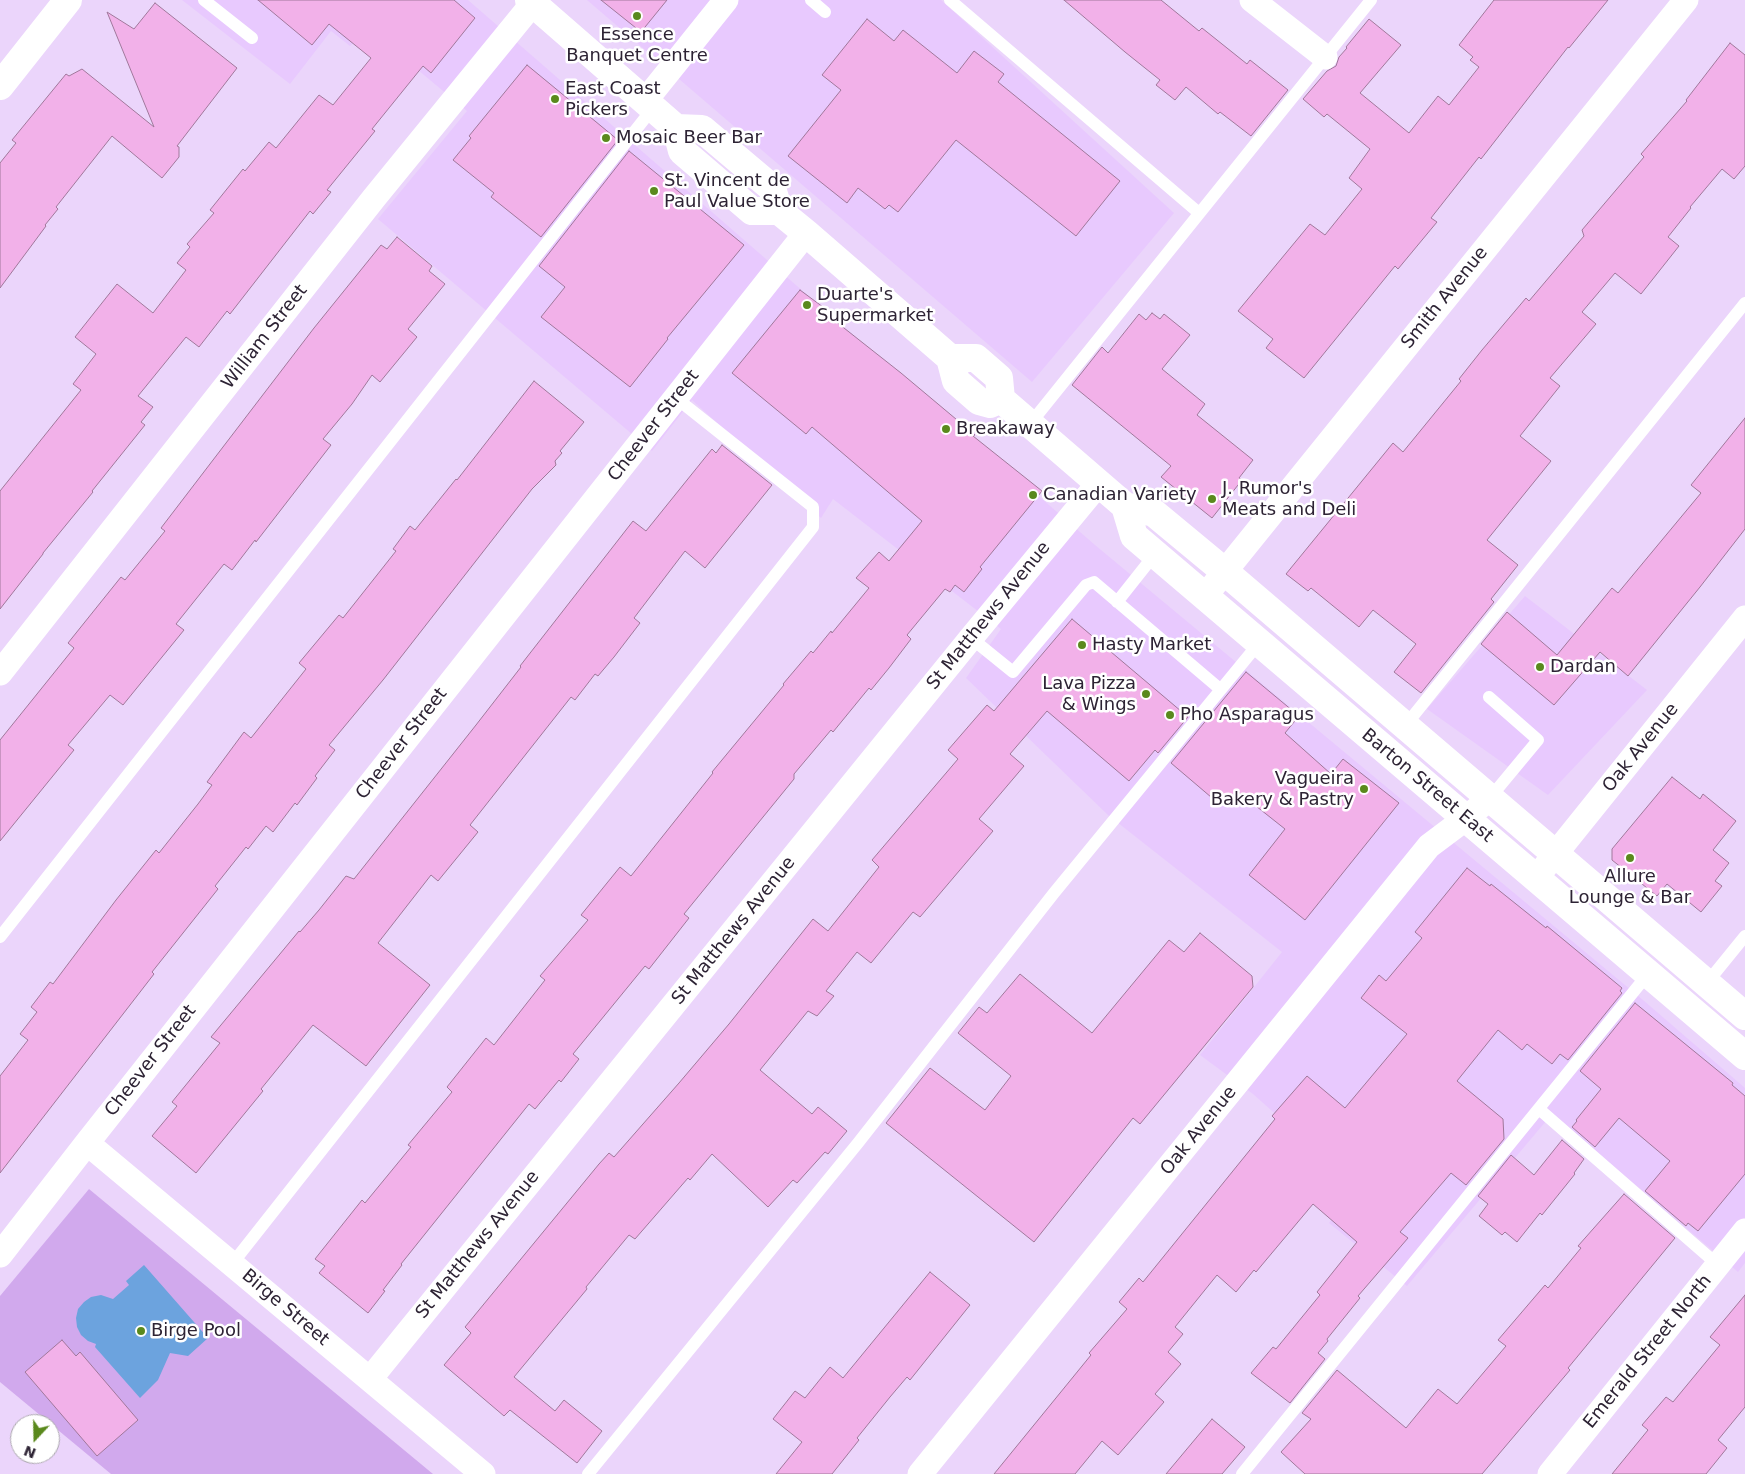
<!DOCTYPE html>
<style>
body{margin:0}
#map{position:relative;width:1745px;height:1474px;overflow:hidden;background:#ebd5fb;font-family:"DejaVu Sans",sans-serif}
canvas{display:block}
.north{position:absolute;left:10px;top:1414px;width:50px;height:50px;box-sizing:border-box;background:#fff;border:1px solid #aba7ae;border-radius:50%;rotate:201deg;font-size:14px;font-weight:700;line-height:20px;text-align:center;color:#2d2334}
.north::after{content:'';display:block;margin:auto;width:18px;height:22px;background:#5a891d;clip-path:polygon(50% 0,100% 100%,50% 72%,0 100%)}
</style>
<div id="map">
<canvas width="1745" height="1474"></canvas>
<div class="north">N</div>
</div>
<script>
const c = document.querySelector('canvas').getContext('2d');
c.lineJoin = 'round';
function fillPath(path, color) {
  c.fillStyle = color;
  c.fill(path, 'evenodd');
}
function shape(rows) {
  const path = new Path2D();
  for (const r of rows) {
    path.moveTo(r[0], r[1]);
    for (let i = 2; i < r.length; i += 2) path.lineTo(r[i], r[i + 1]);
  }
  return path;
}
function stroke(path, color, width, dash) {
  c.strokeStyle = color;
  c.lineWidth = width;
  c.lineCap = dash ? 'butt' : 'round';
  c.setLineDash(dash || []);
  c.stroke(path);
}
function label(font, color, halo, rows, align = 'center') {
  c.font = font + ' "DejaVu Sans",sans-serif';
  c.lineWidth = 5;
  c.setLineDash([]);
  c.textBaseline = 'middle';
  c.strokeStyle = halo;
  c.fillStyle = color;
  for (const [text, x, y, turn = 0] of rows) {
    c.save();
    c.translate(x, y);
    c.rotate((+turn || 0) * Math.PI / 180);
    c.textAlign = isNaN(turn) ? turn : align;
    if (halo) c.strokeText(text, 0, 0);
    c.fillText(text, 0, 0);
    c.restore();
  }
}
const built = shape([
 [182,0,468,0,1095,545,1643,1000,1745,1088,1745,1263,1738,1272,1552,1114,1407,1286,1329,1223,1355,1185,1253,1094,1200,1055,1282,952,1108,815,966,678,1001,629,833,499,821,518,692,400,652,451,378,219,467,111,369,29,350,46,331,31,290,84],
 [587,0,941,0,1174,213,1032,382],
 [1525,596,1647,690,1548,795,1427,709]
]);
const green = shape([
 [89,1189,433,1474,111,1474,0,1382,0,1296]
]);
const water = shape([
 [144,1265,208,1338,188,1356,170,1353,158,1380,140,1398,95,1347,96,1344,88,1341,81,1335,77,1327,76,1318,78,1309,84,1302,91,1297,101,1295,113,1299,129,1285,126,1281]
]);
const building = shape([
 [258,0,454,0,475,18,431,73,423,66,372,129,375,131,327,190,331,192,313,214,310,211,230,314,227,311,199,347,186,337,138,396,153,407,141,422,145,425,92,491,93,492,43,553,43,554,0,609,0,491,81,390,73,384,96,354,75,337,117,284,153,313,186,270,177,263,190,247,187,244,214,213,210,210,243,169,245,171,269,142,276,148,319,95,333,105,371,58,329,24,312,45,258,0],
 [601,0,667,0,641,32,601,0],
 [1064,0,1161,0,1199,31,1202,28,1247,64,1250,60,1288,90,1251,136,1220,112,1218,114,1186,87,1175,100,1156,85,1160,80,1125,52,1064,0],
 [1494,0,1608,0,1569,48,1568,47,1481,159,1479,157,1431,218,1437,222,1398,269,1395,266,1304,378,1266,348,1273,339,1238,311,1310,224,1325,235,1362,189,1349,178,1370,149,1327,114,1324,117,1303,99,1327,71,1336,66,1339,57,1347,48,1346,47,1369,19,1401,45,1360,93,1409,133,1438,96,1449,105,1479,67,1470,60,1473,57,1459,45,1494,0],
 [155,3,237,68,177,146,179,147,179,157,162,178,112,136,56,207,58,209,45,225,46,226,0,288,0,163,16,143,12,140,66,74,69,76,82,69,154,127,107,12,134,29,155,3],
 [867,19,894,41,903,30,957,73,974,51,1004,74,998,82,1120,181,1076,236,956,140,898,212,889,205,885,209,858,188,847,203,788,156,841,90,822,75,867,19],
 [1730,43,1745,55,1745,166,1734,179,1722,169,1690,207,1691,208,1668,237,1679,246,1641,294,1615,273,1582,312,1596,324,1550,378,1560,386,1520,436,1551,461,1487,540,1518,565,1491,599,1494,602,1421,693,1394,672,1416,644,1373,610,1359,627,1311,588,1308,591,1286,574,1393,443,1403,452,1461,381,1459,379,1482,350,1526,298,1529,301,1584,236,1582,230,1644,157,1641,154,1687,101,1686,100,1730,43],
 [527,65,618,140,541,237,491,197,494,193,453,160,471,138,469,136,527,65],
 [629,151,744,245,667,338,668,339,630,387,541,317,565,287,539,266,629,151],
 [397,237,432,266,429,271,445,284,408,329,417,337,380,382,372,375,352,404,323,439,331,445,256,542,255,540,232,570,224,564,176,624,184,630,123,705,110,695,68,745,74,750,0,841,0,740,74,648,68,643,121,577,125,580,165,531,161,528,314,328,381,245,387,249,397,237],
 [800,290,827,310,825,313,901,373,975,435,973,436,1042,491,980,567,982,569,964,592,955,585,950,592,945,589,907,635,911,639,889,668,871,690,869,688,833,732,831,730,794,774,794,779,684,914,689,918,649,969,645,966,573,1054,579,1059,561,1082,559,1080,535,1109,529,1104,401,1264,402,1265,383,1290,385,1291,368,1313,319,1273,325,1266,315,1259,362,1200,365,1203,411,1147,408,1145,452,1092,447,1087,486,1038,494,1045,545,980,540,976,588,920,581,915,620,867,631,876,713,773,712,772,784,685,783,684,811,651,813,653,831,631,832,633,869,588,856,578,879,552,889,561,922,521,812,427,806,434,732,373,800,290],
 [1152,313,1160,319,1164,314,1190,335,1162,369,1205,404,1197,415,1253,460,1239,478,1242,480,1212,518,1161,477,1171,466,1072,385,1102,347,1108,353,1139,314,1146,320,1152,313],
 [534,381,584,422,560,451,562,453,555,461,556,465,532,489,383,680,329,745,335,750,315,776,317,778,297,805,295,803,273,832,266,826,248,849,246,847,215,886,218,889,152,972,154,974,0,1173,0,1076,28,1040,20,1034,37,1012,31,1007,50,982,53,984,116,900,156,850,159,853,198,804,212,785,207,782,244,732,251,738,306,669,299,663,339,615,343,618,396,551,393,549,410,526,415,530,456,479,457,480,534,381],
 [1745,418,1745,529,1700,587,1628,676,1600,652,1554,705,1481,644,1507,612,1557,655,1612,588,1618,593,1701,493,1691,485,1745,418],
 [722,445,772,485,705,568,685,551,634,618,640,623,614,657,598,676,595,674,575,700,571,697,470,825,478,832,438,881,431,875,378,943,430,985,366,1066,313,1025,261,1089,263,1091,196,1173,152,1136,177,1106,172,1102,220,1043,211,1037,299,931,300,932,319,910,346,876,354,879,476,725,521,667,520,666,633,521,646,531,712,449,716,453,722,445],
 [1072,619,1188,717,1158,753,1155,750,1129,781,1047,711,1010,754,1024,766,979,819,993,831,920,917,913,912,871,963,857,952,826,991,834,996,817,1016,808,1011,760,1070,812,1114,818,1107,847,1131,828,1154,825,1152,797,1183,793,1180,768,1207,712,1154,690,1180,688,1178,655,1216,635,1239,629,1235,586,1287,587,1289,514,1377,555,1411,564,1400,602,1431,577,1463,510,1410,504,1416,444,1365,471,1333,465,1327,599,1164,609,1153,614,1157,679,1083,729,1024,813,919,828,931,879,867,872,860,958,759,948,750,987,705,994,711,1072,619],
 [1246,672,1299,716,1285,733,1331,774,1343,759,1399,803,1305,920,1249,875,1285,829,1237,791,1231,798,1226,794,1218,803,1171,763,1246,672],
 [1672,777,1700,799,1703,794,1736,821,1713,850,1729,863,1715,881,1722,886,1701,912,1667,884,1657,896,1612,860,1612,849,1672,777],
 [1467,868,1490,886,1491,884,1546,928,1547,926,1622,988,1620,991,1622,993,1568,1060,1560,1054,1552,1064,1527,1044,1522,1050,1498,1030,1457,1081,1503,1119,1504,1139,1466,1185,1451,1173,1400,1232,1408,1238,1358,1296,1360,1298,1327,1339,1328,1341,1318,1353,1325,1359,1290,1403,1251,1373,1273,1347,1276,1349,1320,1295,1317,1292,1357,1242,1313,1204,1256,1272,1254,1270,1236,1292,1217,1275,1175,1327,1183,1334,1168,1352,1181,1364,1155,1394,1164,1402,1118,1455,1102,1441,1075,1474,994,1474,1091,1355,1089,1353,1127,1309,1119,1302,1139,1278,1143,1282,1275,1119,1272,1116,1307,1076,1345,1108,1407,1034,1361,998,1379,975,1386,981,1422,938,1415,932,1467,868],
 [1200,933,1252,976,1253,987,1140,1124,1133,1118,1034,1242,886,1123,930,1068,985,1110,1011,1076,958,1033,979,1007,987,1013,1020,974,1092,1033,1169,940,1184,952,1200,933],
 [1635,1003,1733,1083,1732,1085,1745,1096,1745,1174,1698,1231,1688,1223,1686,1226,1645,1191,1670,1161,1619,1118,1595,1147,1572,1127,1577,1121,1576,1120,1601,1089,1580,1071,1635,1003],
 [1562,1140,1584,1159,1574,1173,1575,1174,1542,1215,1540,1213,1517,1242,1505,1232,1502,1235,1479,1216,1488,1204,1478,1196,1511,1155,1534,1175,1562,1140],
 [1624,1194,1675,1238,1568,1368,1570,1370,1482,1474,1305,1474,1281,1452,1311,1419,1302,1413,1337,1370,1406,1428,1438,1389,1457,1404,1506,1346,1498,1340,1545,1285,1548,1288,1581,1248,1578,1246,1624,1194],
 [930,1272,970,1305,910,1380,907,1377,890,1397,857,1438,859,1440,832,1474,776,1474,802,1442,773,1419,795,1391,805,1398,830,1367,843,1378,930,1272],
 [1745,1295,1745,1407,1718,1440,1727,1448,1706,1474,1612,1474,1648,1430,1642,1425,1666,1397,1673,1402,1720,1345,1710,1337,1745,1295],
 [62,1340,76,1356,80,1352,138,1420,97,1456,25,1372,62,1340],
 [1212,1419,1245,1447,1222,1474,1166,1474,1212,1419]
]);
const service = shape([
 [204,0,252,38],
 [811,0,825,12],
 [950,0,1199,213],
 [1030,424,1371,0],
 [1117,602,1155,554],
 [971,638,1013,672,1086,585,1094,582,1220,689],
 [1405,726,1745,303],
 [1489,799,1538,740,1489,697],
 [0,937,653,108],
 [1706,984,1745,936],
 [1539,1109,1718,1265],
 [232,1264,813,527,813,507,676,398],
 [588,1474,858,1143,1054,893,1259,643],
 [1242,1474,1648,974]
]);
const minor = shape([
 [1252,0,1325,57],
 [645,101,726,0],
 [1205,596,1686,0],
 [0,673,374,198,533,3],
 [1536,878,1745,618],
 [87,1143,483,1474],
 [0,1255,87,1143,806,233],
 [370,1379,971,638,1099,483],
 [920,1474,1429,846,1465,819,1489,799],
 [1550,1474,1745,1231]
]);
const secondary = shape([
 [529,0,676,128,682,151,752,211,779,211],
 [0,86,68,0],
 [676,128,702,129,772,188,779,211,806,233,950,358,956,381,979,401,990,404,1001,399],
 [950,358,976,358,999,378,1001,399,1125,506,1154,513,1224,571,1745,1016],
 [1125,506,1134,536,1745,1056]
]);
const markers = [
 [637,16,5,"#5a891d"],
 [555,99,5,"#5a891d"],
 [606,138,5,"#5a891d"],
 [654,191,5,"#5a891d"],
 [807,305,5,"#5a891d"],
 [946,429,5,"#5a891d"],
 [1033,495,5,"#5a891d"],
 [1212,499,5,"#5a891d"],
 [1082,645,5,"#5a891d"],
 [1540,667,5,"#5a891d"],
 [1146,694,5,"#5a891d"],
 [1170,715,5,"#5a891d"],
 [1364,789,5,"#5a891d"],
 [1630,858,5,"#5a891d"],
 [141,1331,5,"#5a891d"]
];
const poiNames = [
 ["Essence",637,35,"center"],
 ["Banquet Centre",637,56,"center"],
 ["East Coast",565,89],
 ["Pickers",565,110],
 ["Mosaic Beer Bar",616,138],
 ["St. Vincent de",664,181],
 ["Paul Value Store",664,202],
 ["Duarte's",817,295],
 ["Supermarket",817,316],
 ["Breakaway",956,429],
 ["J. Rumor's",1222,489],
 ["Meats and Deli",1222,510],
 ["Canadian Variety",1043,495],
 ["Hasty Market",1092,645],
 ["Dardan",1550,667],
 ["Lava Pizza",1136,684,"right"],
 ["& Wings",1136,705,"right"],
 ["Pho Asparagus",1180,715],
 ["Vagueira",1354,779,"right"],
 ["Bakery & Pastry",1354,800,"right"],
 ["Allure",1630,877,"center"],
 ["Lounge & Bar",1630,898,"center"],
 ["Birge Pool",151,1331]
];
const streetNames = [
 ["Smith Avenue",1445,298,-51],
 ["William Street",265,337,-52],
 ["Cheever Street",654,426,-52],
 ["St Matthews Avenue",989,616,-51],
 ["Cheever Street",402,744,-52],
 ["Oak Avenue",1641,748,-51],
 ["Barton Street East",1427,786,40],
 ["St Matthews Avenue",734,931,-51],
 ["Cheever Street",151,1061,-52],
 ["Oak Avenue",1199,1131,-51],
 ["St Matthews Avenue",478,1245,-51],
 ["Birge Street",285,1308,40],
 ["Emerald Street North",1648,1352,-51]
];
fillPath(built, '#e8c9fe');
fillPath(green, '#d1a9ed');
fillPath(water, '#6ca3de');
fillPath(building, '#f2b1e9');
stroke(building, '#a0789b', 1);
stroke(service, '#fff', 12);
stroke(minor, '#fff', 25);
stroke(secondary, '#fff', 28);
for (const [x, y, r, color] of markers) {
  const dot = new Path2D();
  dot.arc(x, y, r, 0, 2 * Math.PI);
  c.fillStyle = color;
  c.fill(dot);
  stroke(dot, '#fff', 2);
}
label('18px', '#2d2334', '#fff', poiNames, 'left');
label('18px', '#2d2334', '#fff', streetNames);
</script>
